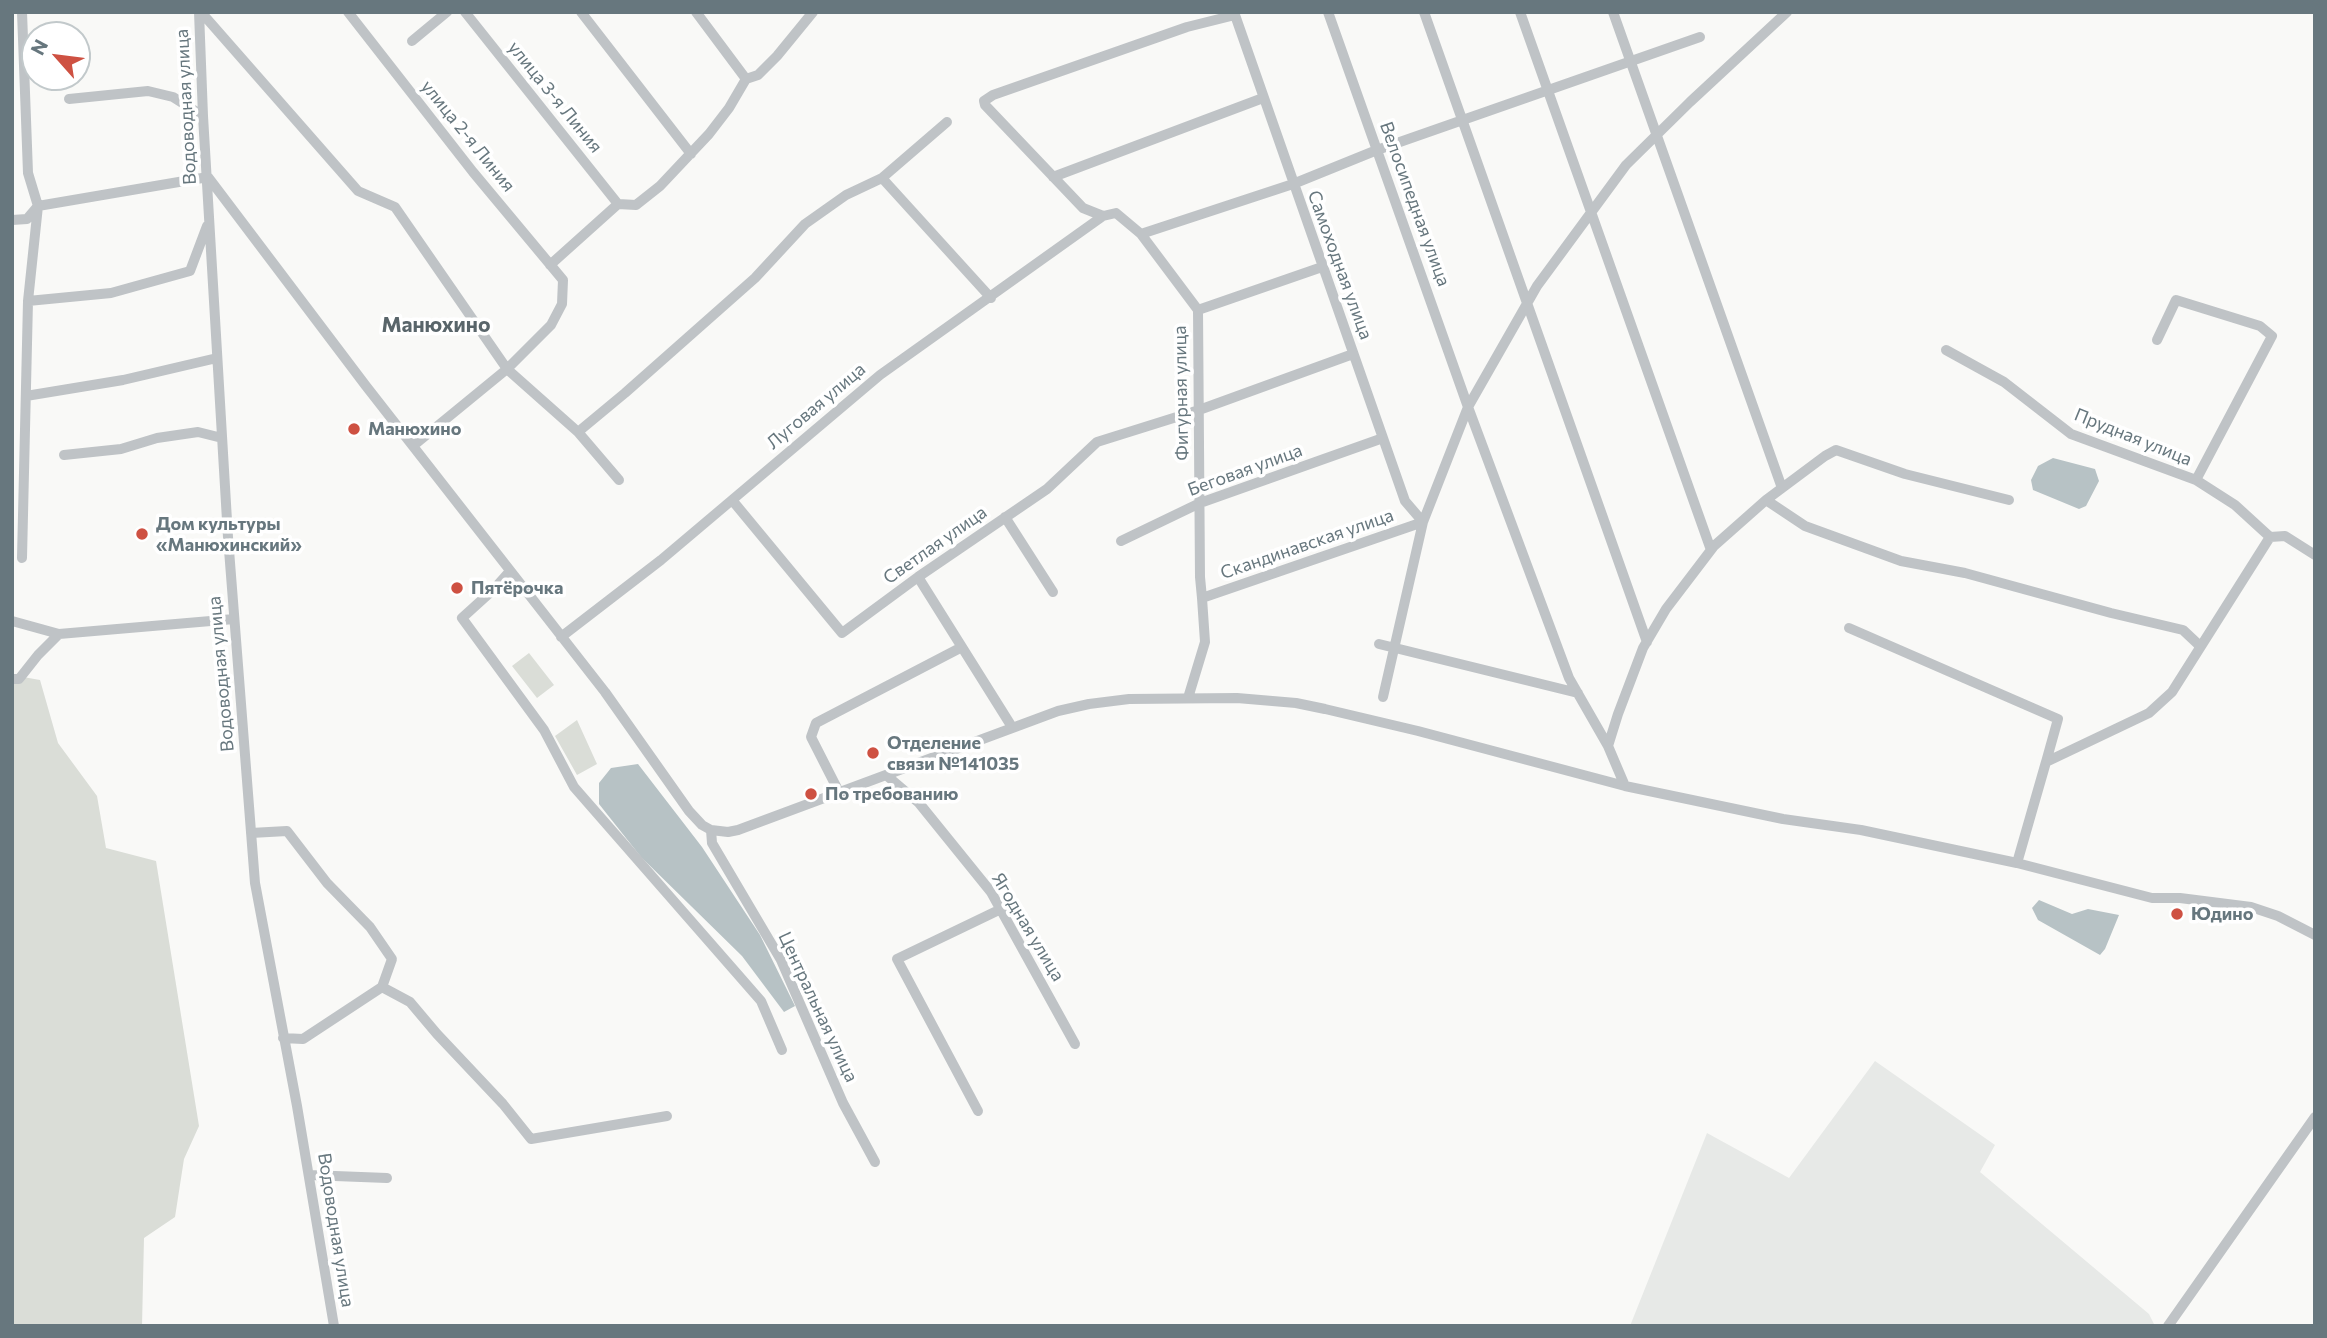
<!DOCTYPE html>
<meta charset="utf-8">
<style>
body{margin:0}
#map{position:relative;width:2327px;height:1338px;overflow:hidden;background:#f9f9f7;font-family:Commissioner,sans-serif}
canvas{display:block}
.frame{position:absolute;inset:0;border:14px solid #67777e;pointer-events:none}
.north{position:absolute;left:21px;top:21px;width:70px;height:70px;box-sizing:border-box;background:#fff;border:2px solid #c2c9cb;border-radius:50%;rotate:298deg;font-size:19px;font-weight:700;line-height:28px;text-align:center;color:#67777e}
.north::after{content:'';display:block;margin:auto;width:24px;height:32px;background:#ce5142;clip-path:polygon(50% 0,100% 100%,50% 72%,0 100%)}
</style>
<div id="map">
<canvas width="2327" height="1338"></canvas>
<div class="frame"></div>
<div class="north">N</div>
</div>
<script>
const c = document.querySelector('canvas').getContext('2d');
c.lineJoin = 'round';
function fillPath(path, color) {
  c.fillStyle = color;
  c.fill(path, 'evenodd');
}
function shape(rows) {
  const path = new Path2D();
  for (const r of rows) {
    path.moveTo(r[0], r[1]);
    for (let i = 2; i < r.length; i += 2) path.lineTo(r[i], r[i + 1]);
  }
  return path;
}
function stroke(path, color, width, dash) {
  c.strokeStyle = color;
  c.lineWidth = width;
  c.lineCap = dash ? 'butt' : 'round';
  c.setLineDash(dash || []);
  c.stroke(path);
}
function label(font, color, halo, rows, align = 'center') {
  c.font = font + ' Commissioner,sans-serif';
  c.lineWidth = 7;
  c.setLineDash([]);
  c.textBaseline = 'middle';
  c.strokeStyle = halo;
  c.fillStyle = color;
  for (const [text, x, y, turn = 0] of rows) {
    c.save();
    c.translate(x, y);
    c.rotate((+turn || 0) * Math.PI / 180);
    c.textAlign = isNaN(turn) ? turn : align;
    if (halo) c.strokeText(text, 0, 0);
    c.fillText(text, 0, 0);
    c.restore();
  }
}
const built = shape([
 [1875,1061,1995,1145,1980,1172,2149,1314,2155,1326,1630,1326,1707,1133,1789,1178]
]);
const green = shape([
 [529,653,554,685,537,698,512,666],
 [12,675,40,680,58,743,97,796,106,848,156,861,199,1126,184,1159,175,1217,144,1238,142,1326,12,1326],
 [577,720,597,764,577,775,555,736]
]);
const water = shape([
 [2053,458,2095,469,2099,481,2086,506,2079,509,2033,490,2031,480,2038,466],
 [638,764,702,847,760,935,795,1006,784,1012,742,956,641,857,599,804,599,783,611,768],
 [2039,900,2072,914,2088,909,2119,915,2105,949,2100,955,2038,920,2032,908]
]);
const minor = shape([
 [22,12,28,173,38,206,28,301,22,558],
 [199,12,203,116,228,537,255,883,297,1106,334,1326],
 [201,12,358,191,395,207,507,369,578,432,619,480],
 [348,12,473,172,563,280,562,304,551,325,507,369,413,446],
 [465,12,618,204],
 [581,12,691,154],
 [696,12,746,79],
 [1328,12,1468,407,1569,678,1608,746,1625,786],
 [1424,12,1647,642],
 [1520,12,1711,550],
 [1613,12,1782,488],
 [412,41,447,12],
 [69,99,148,91,173,97,203,116],
 [208,177,366,386,605,692,689,811,702,825,711,830,728,832,738,830,1058,711,1089,704,1129,699,1237,698,1296,703,1325,709,1418,731,1625,786,1783,819,1861,830,2017,863,2152,898,2180,898,2251,907,2278,916,2315,935],
 [1053,177,1263,98],
 [882,178,991,298],
 [12,220,27,219,38,206,208,177],
 [1141,234,1293,184,1377,150,1700,37],
 [550,265,618,204,636,205,660,186,709,134,729,108,746,79,758,75,777,56,813,12],
 [28,301,111,293,190,271,207,226],
 [1198,310,1322,267],
 [2157,340,2176,300,2260,326,2272,336,2196,480],
 [1946,350,2004,382,2071,434,2196,480,2235,505,2270,537],
 [26,396,123,380,217,358],
 [578,432,625,393,755,278,805,224,846,195,882,178,947,122],
 [64,455,121,449,157,438,198,432,222,438],
 [732,500,842,633,918,577,1047,489,1097,442,1199,410,1353,354],
 [1766,500,1805,526,1901,561,1965,573,2111,613,2183,630,2200,646],
 [1005,517,1053,592],
 [1121,541,1200,503,1383,438],
 [510,571,494,589,462,618,544,730,574,787,761,1001,782,1050],
 [918,577,1012,727],
 [12,621,59,634,234,619],
 [1849,628,2058,719,2046,762],
 [561,637,661,560,880,375,1103,216],
 [1379,644,1578,693],
 [12,679,19,679,38,655,59,634],
 [1383,697,1423,522,1468,407,1537,286,1626,165,1690,102,1787,12],
 [1188,698,1205,642,1202,598,1200,577,1198,310,1141,234,1116,213,1103,216,1083,208,985,105,984,101,993,95,1187,27,1235,15,1405,501,1423,522,1202,598],
 [1608,746,1618,714,1643,648,1666,609,1714,546,1766,500,1825,456,1836,450,1905,474,2009,500],
 [886,775,919,803,991,892,1075,1044],
 [839,792,811,737,816,723,962,647],
 [711,830,712,843,781,960,843,1103,875,1162],
 [251,833,287,831,327,883,370,927,392,959,382,987],
 [2017,863,2046,762,2149,713,2172,692,2270,537,2285,536,2315,555],
 [283,1038,303,1039,382,987,410,1002,437,1034,503,1104,531,1139,667,1116],
 [978,1111,897,959,1001,909],
 [309,1175,387,1178],
 [2168,1326,2315,1117]
]);
const markers = [
 [354,429,7,"#ce5142"],
 [142,534,7,"#ce5142"],
 [457,588,7,"#ce5142"],
 [873,753,7,"#ce5142"],
 [811,794,7,"#ce5142"],
 [2177,914,7,"#ce5142"]
];
const streetNames = [
 ["улица 3-я Линия",555,97,51],
 ["Водоводная улица",186,107,-93],
 ["улица 2-я Линия",468,136,51],
 ["Велосипедная улица",1415,204,70],
 ["Самоходная улица",1340,265,70],
 ["Фигурная улица",1181,393,-91],
 ["Луговая улица",816,406,-40],
 ["Прудная улица",2133,437,22],
 ["Беговая улица",1245,470,-20],
 ["Скандинавская улица",1307,544,-19],
 ["Светлая улица",935,545,-35],
 ["Водоводная улица",221,674,-95],
 ["Ягодная улица",1028,927,59],
 ["Центральная улица",818,1007,65],
 ["Водоводная улица",336,1230,81]
];
const poiNames = [
 ["Манюхино",368,429],
 ["Дом культуры",156,524],
 ["«Манюхинский»",156,545],
 ["Пятёрочка",471,588],
 ["Отделение",887,743],
 ["связи №141035",887,764],
 ["По требованию",825,794],
 ["Юдино",2191,914]
];
const quarterNames = [
 ["Манюхино",436,325]
];
fillPath(built, '#e7e9e7');
fillPath(green, '#daddd7');
fillPath(water, '#b7c2c5');
stroke(minor, '#bfc3c6', 10);
for (const [x, y, r, color] of markers) {
  const dot = new Path2D();
  dot.arc(x, y, r, 0, 2 * Math.PI);
  c.fillStyle = color;
  c.fill(dot);
  stroke(dot, '#fff', 2.5);
}
label('18px', '#67777e', '#fff', streetNames);
label('bold 18px', '#67777e', '#fff', poiNames, 'left');
label('bold 21px', '#59656a', '#fff', quarterNames);
</script>
